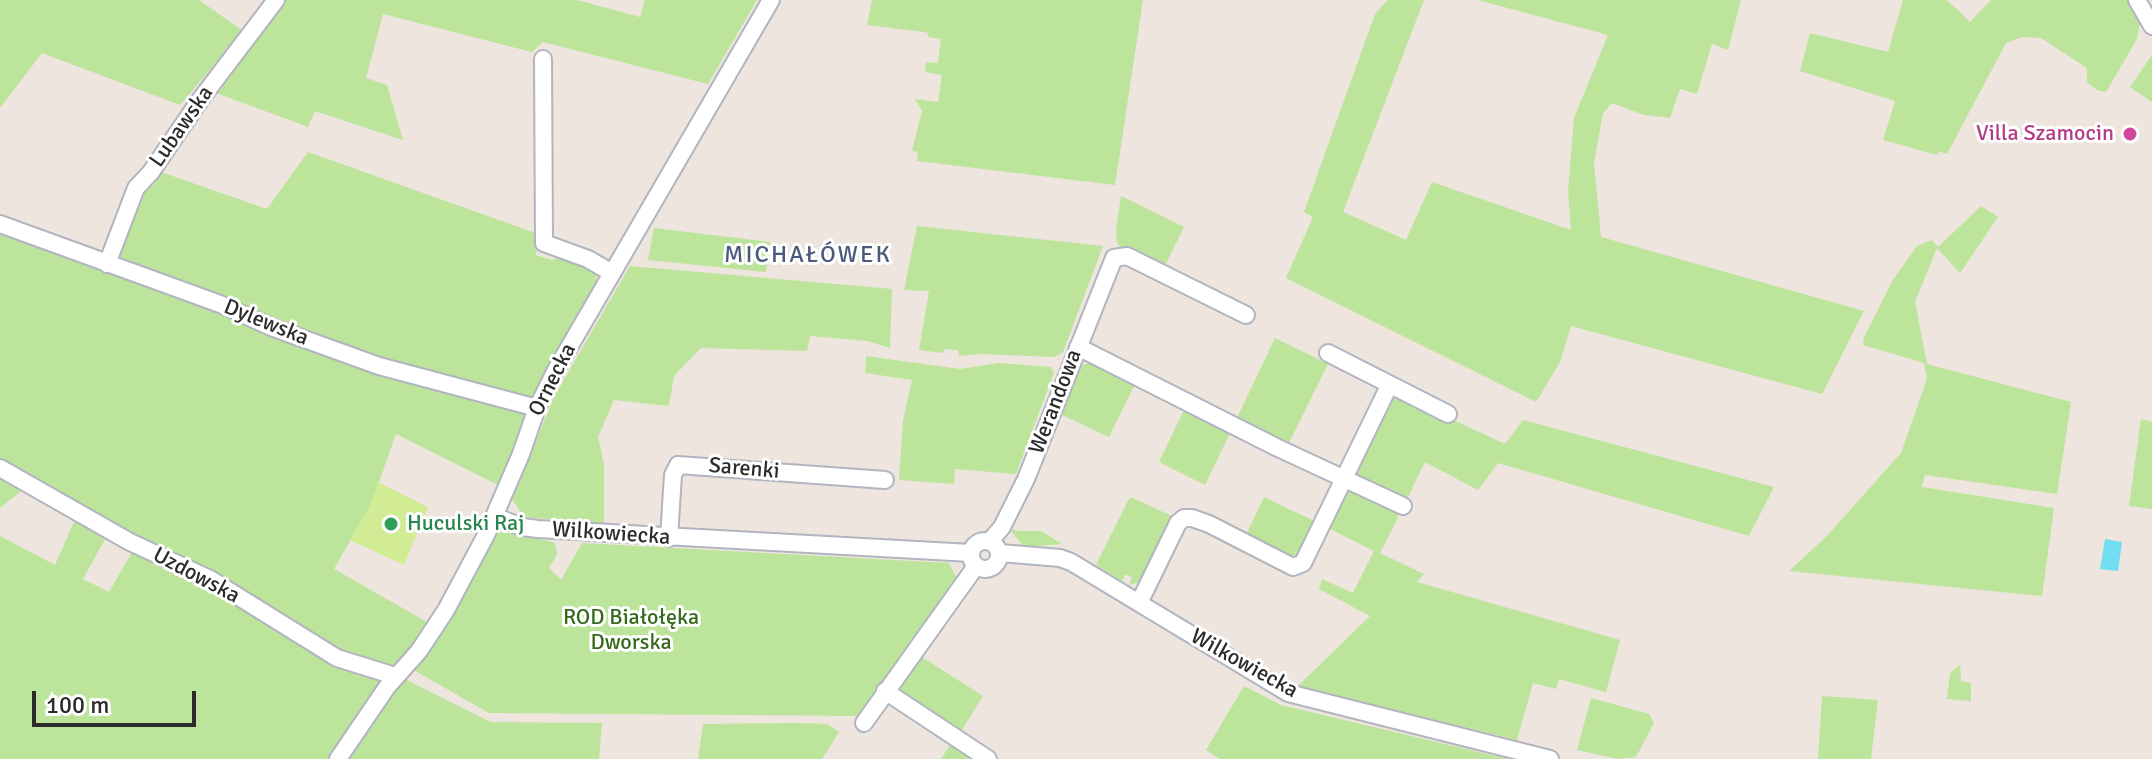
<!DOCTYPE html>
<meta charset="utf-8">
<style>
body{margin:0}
#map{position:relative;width:2152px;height:759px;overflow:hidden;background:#ede5de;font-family:Signika,sans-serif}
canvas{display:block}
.scale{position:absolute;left:32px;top:691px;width:164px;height:36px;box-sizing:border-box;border:4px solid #2b2b2b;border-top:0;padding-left:10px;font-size:24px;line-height:28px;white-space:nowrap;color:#2b2b2b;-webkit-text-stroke:6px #fff;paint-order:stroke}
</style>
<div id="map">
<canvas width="2152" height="759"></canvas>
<div class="scale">100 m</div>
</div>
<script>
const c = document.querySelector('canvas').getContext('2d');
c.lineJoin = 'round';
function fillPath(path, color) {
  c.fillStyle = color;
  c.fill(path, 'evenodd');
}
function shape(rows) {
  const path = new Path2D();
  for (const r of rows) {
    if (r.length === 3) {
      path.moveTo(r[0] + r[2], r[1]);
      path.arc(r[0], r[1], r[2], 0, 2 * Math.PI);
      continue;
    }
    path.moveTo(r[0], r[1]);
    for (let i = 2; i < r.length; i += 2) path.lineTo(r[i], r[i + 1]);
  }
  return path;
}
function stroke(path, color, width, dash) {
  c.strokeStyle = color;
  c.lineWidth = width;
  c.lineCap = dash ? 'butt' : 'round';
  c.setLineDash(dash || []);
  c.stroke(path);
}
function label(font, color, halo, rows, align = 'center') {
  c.font = font + ' Signika,sans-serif';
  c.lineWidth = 6;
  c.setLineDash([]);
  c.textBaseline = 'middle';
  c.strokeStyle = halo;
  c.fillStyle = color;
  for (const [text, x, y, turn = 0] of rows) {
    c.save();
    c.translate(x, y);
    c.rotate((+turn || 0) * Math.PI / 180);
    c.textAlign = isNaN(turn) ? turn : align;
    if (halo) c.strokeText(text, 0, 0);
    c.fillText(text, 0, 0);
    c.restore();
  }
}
const green = shape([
 [0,0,199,0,243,31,180,105,42,53,0,108],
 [284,0,577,0,640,17,645,0,757,0,708,84,543,42,532,52,383,14,366,78,387,85,403,140,315,111,308,127,216,93],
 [872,0,1143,0,1115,185,917,161,918,152,912,151,922,111,915,99,938,102,942,75,925,72,926,62,938,63,941,39,928,37,928,33,924,32,867,25],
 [1388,0,1424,0,1343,212,1406,240,1432,182,1571,230,1568,191,1574,118,1608,35,1478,0,1741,0,1728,50,1712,44,1697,94,1680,89,1670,118,1644,115,1612,103,1603,113,1594,163,1601,237,1864,311,1822,394,1571,326,1560,362,1536,402,1286,278,1313,217,1304,212,1375,14],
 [1903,0,1947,0,1970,22,1991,0,2131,0,2141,15,2137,39,2106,92,2097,90,2087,82,2087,68,2041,38,2022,37,2006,43,1947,154,1939,151,1937,155,1883,140,1895,101,1800,71,1810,33,1888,52],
 [2152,55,2152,102,2130,87],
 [308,152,538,234,536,255,552,260,558,258,582,265,596,272,597,284,500,486,396,434,371,504,334,569,432,625,399,667,385,671,352,660,0,464,0,230,109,268,146,186,158,171,267,209],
 [1121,196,1184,227,1162,271,1122,251,1117,242,1116,230],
 [1981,206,1998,217,1960,273,1937,248,1915,302,1927,364,2071,402,2057,494,1925,475,1922,487,2054,508,2042,596,1789,571,1825,538,1901,453,1927,379,1924,363,1863,345,1864,337,1893,280,1917,246,1932,240,1938,247],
 [917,226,1103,246,1063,352,1055,357,981,354,959,356,958,350,945,349,943,353,919,350,929,291,904,290],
 [654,228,770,242,766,272,648,260],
 [630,266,892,289,890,348,867,341,810,336,807,351,701,348,674,376,669,406,614,400,598,437,604,465,604,524,524,517,512,499,555,395],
 [1275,338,1328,364,1289,443,1237,418],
 [866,356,960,369,999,363,1051,367,1054,373,1016,474,955,469,954,484,899,480,903,421,912,380,865,373],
 [1089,363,1134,386,1109,437,1060,414,1077,367],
 [1393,396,1402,396,1505,444,1523,420,1774,487,1749,536,1498,463,1478,490,1425,462,1408,497,1403,498,1355,476,1353,470],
 [1184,410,1230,433,1205,485,1159,462],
 [2141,419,2152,422,2152,509,2129,506],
 [0,472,26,487,0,508],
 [1347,487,1396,509,1398,518,1380,553,1424,574,1417,582,1620,640,1606,692,1559,679,1556,689,1533,683,1517,740,1298,686,1370,616,1319,589,1322,579,1353,593,1374,551,1326,527],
 [1130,497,1172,516,1140,582,1129,585,1132,578,1126,574,1122,581,1096,565],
 [1264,497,1316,522,1300,554,1290,556,1246,535],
 [77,515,108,534,83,579,109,592,135,547,380,677,383,684,335,759,0,759,0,536,55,565],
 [500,527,555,543,557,554,549,568,561,580,582,543,949,563,956,577,862,716,489,713,412,669,488,536],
 [1013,529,1017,531,1041,531,1062,544,1024,547,1011,531],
 [917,654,983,696,960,733,898,691,901,678],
 [1960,665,1961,681,1971,683,1971,701,1947,699,1950,673],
 [403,678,491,722,602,723,599,759,345,759],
 [1244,686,1281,705,1508,759,1220,759,1206,750],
 [1822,696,1878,700,1871,759,1818,759],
 [1591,698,1649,714,1654,723,1636,757,1618,759,1577,750],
 [795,723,827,724,839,732,822,759,698,759,703,724],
 [952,742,979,759,941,759]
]);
const pitch = shape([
 [378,482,428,507,404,565,350,540,371,504]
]);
const water = shape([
 [2105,539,2122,542,2118,571,2100,569]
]);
const minor = shape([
 [2137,0,2152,26],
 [543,59,544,243,588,259,612,273],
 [0,224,220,304,271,327,379,366,537,408],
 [107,264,136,188,151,172,200,100,276,0],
 [1078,347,1278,448,1403,506],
 [1328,353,1448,414],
 [0,468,130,542,210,579,337,658,395,676],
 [494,516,522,527,538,529,971,553],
 [669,538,673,475,678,465,885,480],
 [985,555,14],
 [990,541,1002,527,1026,479,1114,258,1127,256,1246,315],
 [1000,553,1060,558,1071,562,1288,693,1550,759],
 [1139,603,1178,523,1184,518,1192,518,1209,524,1293,567,1303,563,1389,386],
 [885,691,988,759],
 [864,723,976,566],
 [338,759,387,687,419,651,446,610,486,535,521,454,537,408,557,368,771,0]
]);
const markers = [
 [2130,134,8,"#d1479c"],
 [391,524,8,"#2e9e5b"]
];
const streetNames = [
 ["Lubawska",182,127,-55],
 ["Dylewska",266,323,22],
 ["Ornecka",553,380,-63],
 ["Werandowa",1056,402,-69],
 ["Sarenki",744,469,5],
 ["Wilkowiecka",611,534,4],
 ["Uzdowska",196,576,28],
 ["Wilkowiecka",1244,664,29]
];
const hotelNames = [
 ["Villa Szamocin",2114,134]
];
const leisureNames = [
 ["Huculski Raj",407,524]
];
const parkNames = [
 ["ROD Białołęka",631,618],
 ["Dworska",631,643]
];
const neighbourhoodNames = [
 ["MICHAŁÓWEK",808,256]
];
fillPath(green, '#bce49a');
fillPath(pitch, '#d2ec95');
fillPath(water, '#70def0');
stroke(minor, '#b1b5bf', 20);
stroke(minor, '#fff', 16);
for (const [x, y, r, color] of markers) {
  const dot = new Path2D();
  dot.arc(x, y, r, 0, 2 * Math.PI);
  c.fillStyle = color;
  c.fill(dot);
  stroke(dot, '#fff', 3);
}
label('22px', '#2b2b2b', '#fff', streetNames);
label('22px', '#b23c85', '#fff', hotelNames, 'right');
label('22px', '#27864d', '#fff', leisureNames, 'left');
label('22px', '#346a1a', '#fff', parkNames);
c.letterSpacing = '2px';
label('24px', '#4b5a7d', '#fff', neighbourhoodNames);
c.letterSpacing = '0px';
</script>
